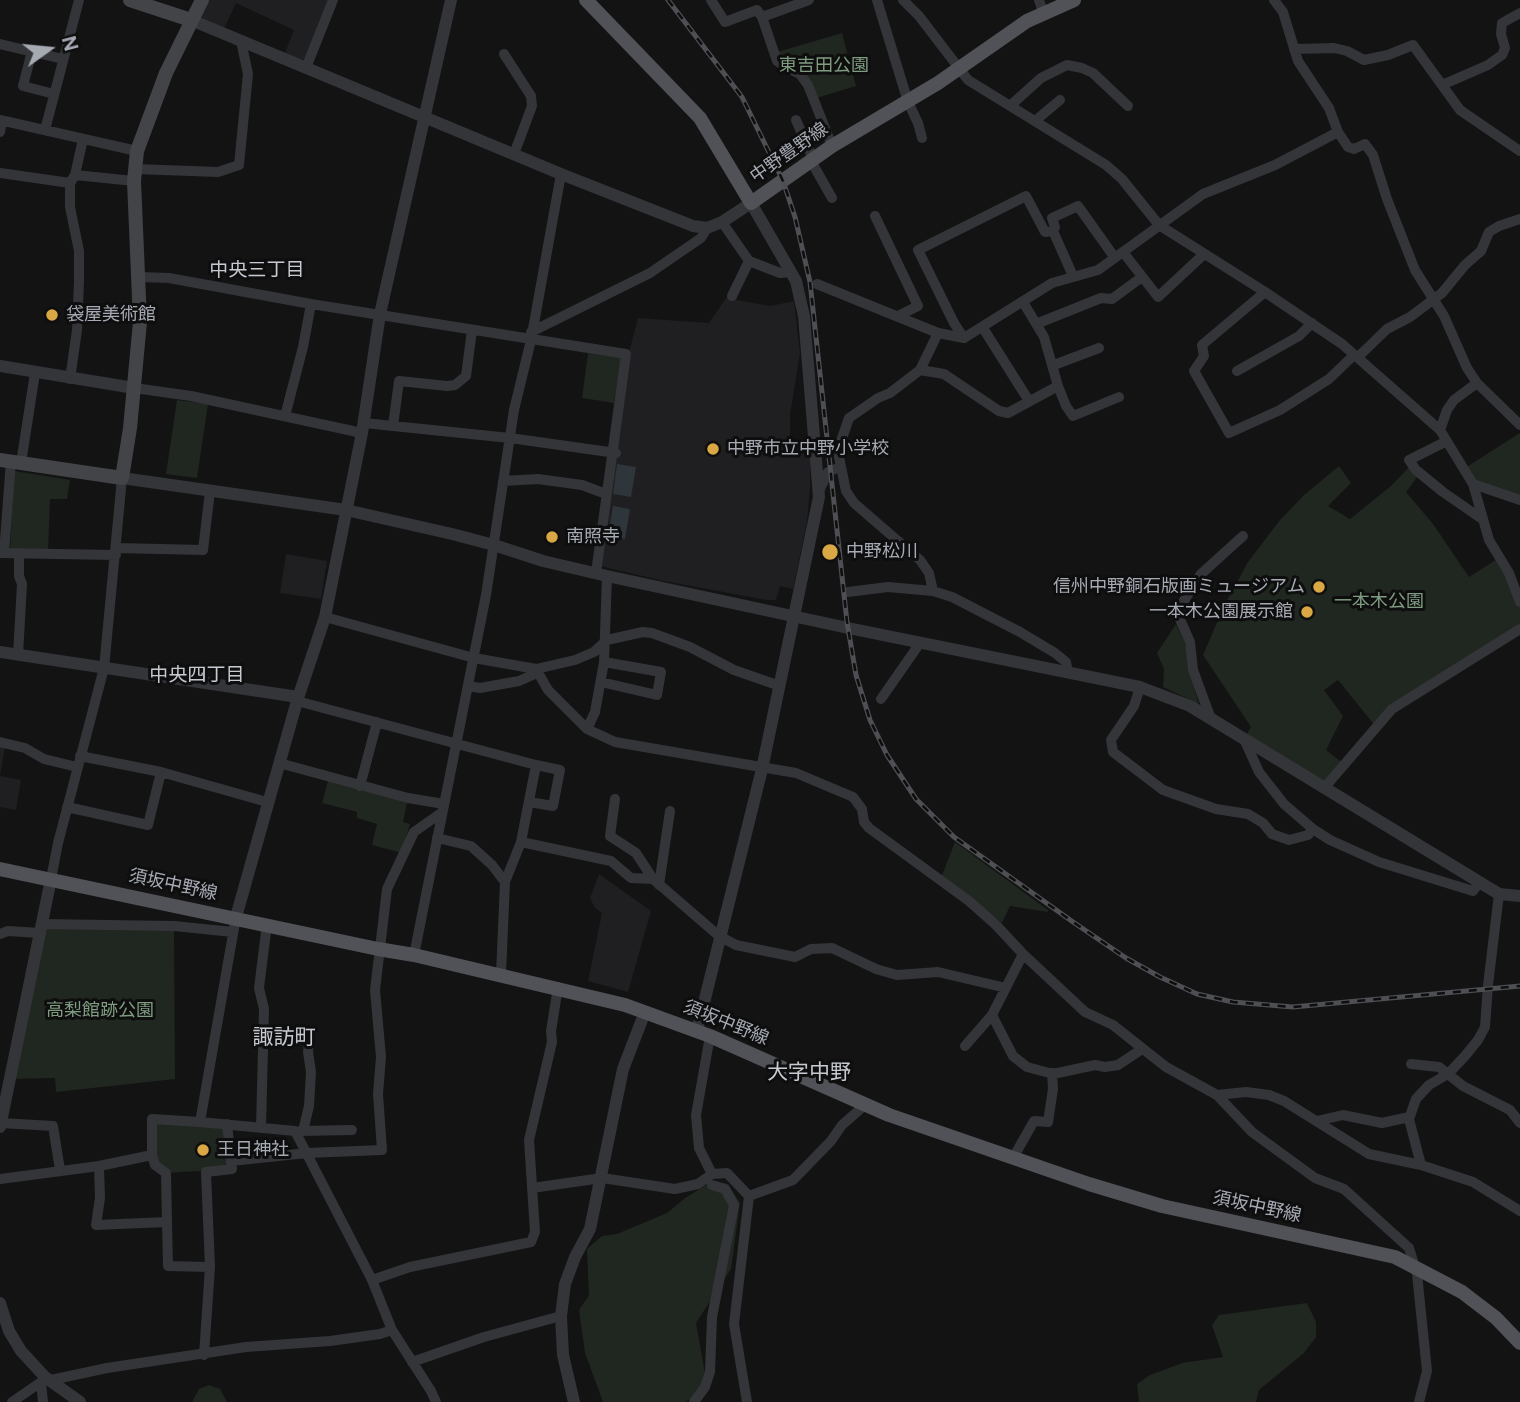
<!DOCTYPE html>
<meta charset="utf-8">
<style>
body{margin:0}
#map{position:relative;width:1520px;height:1402px;overflow:hidden;background:#131314;font-family:Figtree,sans-serif}
canvas{display:block}
.north{position:absolute;left:14px;top:14px;width:70px;height:70px;-webkit-text-stroke:5px #0e0e0f;paint-order:stroke;rotate:75deg;font-size:19px;font-weight:700;line-height:28px;text-align:center;color:#a6aab3}
.north::after{content:'';display:block;margin:auto;width:24px;height:32px;background:#a6aab3;clip-path:polygon(50% 0,100% 100%,50% 72%,0 100%)}
</style>
<div id="map">
<canvas width="1520" height="1402"></canvas>
<div class="north">N</div>
</div>
<script>
const c = document.querySelector('canvas').getContext('2d');
c.lineJoin = 'round';
function fillPath(path, color) {
  c.fillStyle = color;
  c.fill(path, 'evenodd');
}
function shape(rows) {
  const path = new Path2D();
  for (const r of rows) {
    path.moveTo(r[0], r[1]);
    for (let i = 2; i < r.length; i += 2) path.lineTo(r[i], r[i + 1]);
  }
  return path;
}
function stroke(path, color, width, dash) {
  c.strokeStyle = color;
  c.lineWidth = width;
  c.lineCap = dash ? 'butt' : 'round';
  c.setLineDash(dash || []);
  c.stroke(path);
}
function label(font, color, halo, rows, align = 'center') {
  c.font = font + ' Figtree,"Noto Sans JP",sans-serif';
  c.lineWidth = 6;
  c.setLineDash([]);
  c.textBaseline = 'middle';
  c.strokeStyle = halo;
  c.fillStyle = color;
  for (const [text, x, y, turn = 0] of rows) {
    c.save();
    c.translate(x, y);
    c.rotate((+turn || 0) * Math.PI / 180);
    c.textAlign = isNaN(turn) ? turn : align;
    if (halo) c.strokeText(text, 0, 0);
    c.fillText(text, 0, 0);
    c.restore();
  }
}
const built = shape([
 [202,0,333,0,306,68,283,58,294,30,236,3,222,33,191,20],
 [726,298,770,306,794,301,800,353,790,415,790,444,810,445,810,488,807,522,793,589,780,586,776,600,767,600,664,581,600,566,628,356,638,318,709,323],
 [286,554,327,561,321,599,280,593],
 [0,746,5,747,0,776,21,780,16,810,0,807],
 [599,874,651,911,628,992,588,981,602,913,595,908,590,898]
]);
const green = shape([
 [842,33,856,86,813,99,808,85,774,53],
 [588,353,621,358,614,403,582,398],
 [177,400,208,404,197,478,166,474],
 [1520,433,1520,498,1472,481,1465,468],
 [1411,465,1420,473,1406,492,1433,524,1469,577,1499,558,1520,602,1520,629,1403,700,1376,727,1338,680,1324,690,1343,716,1326,750,1344,764,1325,787,1244,739,1251,727,1203,655,1225,604,1248,562,1280,520,1304,495,1339,466,1351,483,1328,506,1350,519,1391,486],
 [14,471,70,480,67,499,50,499,48,551,10,550],
 [1176,624,1185,643,1189,671,1199,704,1163,687,1164,669,1157,653],
 [329,777,408,798,403,822,410,824,402,853,372,845,377,824,357,818,357,812,322,803],
 [955,842,1048,910,1048,912,1010,906,1002,923,941,878],
 [42,924,174,926,175,1079,56,1092,55,1078,10,1079],
 [152,1119,227,1124,232,1169,166,1173,155,1165],
 [713,1181,728,1184,740,1203,731,1269,696,1323,705,1373,701,1394,685,1402,603,1402,585,1353,579,1310,589,1295,587,1249,602,1236,617,1234,667,1213,685,1198],
 [1307,1303,1316,1322,1316,1337,1304,1353,1259,1390,1256,1402,1139,1402,1137,1384,1150,1375,1182,1363,1223,1357,1212,1325,1219,1315],
 [209,1385,220,1389,227,1402,192,1402,199,1389]
]);
const water = shape([
 [617,464,636,467,631,497,613,494],
 [613,506,630,509,625,539,608,536]
]);
const minor = shape([
 [711,0,725,22,757,10,762,17,809,0],
 [877,0,908,102,918,123,922,138],
 [903,0,919,16,968,80,1106,165,1122,179,1159,225,1265,292,1342,344,1440,430,1473,484,1489,540,1509,573,1520,602],
 [1039,0,1043,12],
 [1274,0,1283,12,1298,61,1329,108,1338,132,1348,147,1354,149,1365,144,1373,155,1387,199,1415,270,1444,316,1467,368,1477,383,1520,425],
 [762,17,777,61,787,68,800,74,808,85,832,146],
 [0,44,63,59],
 [1294,49,1334,48,1347,51,1364,60,1388,55,1413,45,1460,110,1520,151],
 [32,51,23,86,54,94],
 [504,54,531,96,532,106,514,154],
 [306,68,333,0],
 [1442,85,1488,65,1502,55,1505,48,1501,34,1502,23,1520,13],
 [1010,106,1041,78,1067,65,1082,68,1093,73,1128,106],
 [0,120,137,151],
 [796,120,813,159],
 [1035,121,1060,100],
 [45,130,79,0],
 [0,132,2,121],
 [811,161,832,198],
 [135,169,218,172,239,165,248,74,241,41],
 [0,173,70,183,75,175,134,181],
 [75,175,83,139],
 [875,216,918,306,898,316],
 [722,222,749,261],
 [1053,231,1055,227,1052,218,1078,206,1115,258],
 [1123,252,1158,297,1203,255],
 [139,277,169,278,311,304,626,354,596,573],
 [817,284,938,333,964,338,1052,283,1098,270,1203,194,1275,165,1338,132],
 [1265,292,1202,345,1204,356,1194,371,1229,433,1280,410,1329,379,1354,355],
 [732,296,749,261,780,273,791,272],
 [1023,302,1044,337,1058,386,1066,406,1073,416,1119,397],
 [1036,324,1101,298,1112,299,1142,277],
 [983,328,1029,401],
 [531,332,650,273,701,238,707,228],
 [964,338,954,323,918,250,1026,196,1045,232,1053,231,1073,276],
 [1358,357,1387,329,1410,317,1442,293,1465,265,1481,251,1489,232,1499,226,1520,219],
 [1054,365,1099,348],
 [920,370,944,374,999,411,1008,413,1058,386],
 [1237,371,1299,336,1312,323],
 [70,379,77,330,79,281,79,251,70,207,70,183],
 [134,388,191,396,362,433],
 [285,416,303,347,311,304],
 [364,423,510,438,616,453],
 [393,426,399,381,447,386,455,385,466,376,472,330],
 [1440,430,1447,410,1454,400,1477,383],
 [1445,442,1409,460,1416,470,1443,492,1482,519],
 [21,463,35,373],
 [503,481,538,479,582,485,606,494],
 [1473,484,1520,500],
 [819,491,828,472,840,467],
 [117,548,203,550,210,491],
 [0,553,116,555],
 [4,553,11,461],
 [933,591,929,573,920,560,854,503,846,491,839,457,840,444,849,418,878,398,890,393,920,370,938,333],
 [848,592,888,587,933,591,952,597,1020,632,1055,653,1066,662,1068,673],
 [325,617,474,658,536,669,548,690,587,729,615,742,796,773,853,797,862,809,864,822,869,828,969,901,996,925,1023,954,1085,1012,1113,1025,1166,1067,1217,1095,1252,1132,1315,1178,1344,1189,1409,1248,1417,1274,1427,1371,1419,1402],
 [18,655,22,584,19,576,19,554],
 [536,669,575,660,594,652,607,640,643,632,652,633,690,647,734,670,780,686],
 [601,682,657,695,661,672,604,662],
 [468,686,480,688,519,681,537,673],
 [1140,687,1134,706,1111,740,1113,752,1163,790,1216,809,1248,814,1263,823,1272,834,1289,840,1308,835,1313,829],
 [881,699,920,643],
 [297,701,536,765,521,842,505,882],
 [1211,719,1193,670,1190,642,1179,617,1180,607,1201,574,1243,536],
 [587,729,595,712,604,662,607,576],
 [1244,739,1259,772,1284,804,1313,829,1330,840,1379,862,1473,891,1479,883],
 [0,742,25,748,44,759,77,767],
 [80,756,161,772,267,802],
 [279,763,408,798,444,804],
 [360,786,377,722],
 [1325,787,1392,709,1520,629],
 [615,799,610,836,636,853,653,879,719,936,736,945,795,957,811,949,832,948,876,969,897,975,938,972,1006,988],
 [529,802,553,806,560,770,536,765],
 [67,807,148,825,161,772],
 [437,838,471,846,492,865,505,882,501,974],
 [521,842,611,861,631,878,653,879],
 [51,879,58,843,104,668,122,478],
 [659,885,670,811],
 [236,917,200,1122,295,1131,372,1280,392,1330,431,1391,436,1402],
 [42,924,174,926,233,932],
 [0,934,8,931,40,933],
 [414,955,486,595,514,410,531,340,561,174],
 [992,1015,1013,1056,1027,1067,1053,1074,1095,1065,1105,1067,1118,1065,1142,1049],
 [263,1031,310,1035,308,1052,311,1072,309,1106,303,1131],
 [710,1036,696,1115,699,1148,712,1174],
 [965,1046,992,1015,1023,954],
 [1411,1064,1439,1067,1463,1086,1510,1110,1520,1123],
 [1217,1095,1246,1092,1269,1095,1284,1101,1369,1154,1421,1165,1473,1182,1520,1211],
 [1317,1121,1343,1115,1382,1123,1409,1117],
 [1,1123,53,1126,60,1170],
 [261,1128,264,1009,259,988,267,924],
 [300,1131,352,1130],
 [152,1155,155,1165,166,1173,167,1222],
 [1013,1158,1034,1121,1048,1122,1053,1089,1052,1073],
 [231,1161,307,1153,382,1150,378,1094,381,1057,375,990,387,889,414,832,441,813],
 [1421,1165,1409,1119,1416,1099,1429,1085,1448,1074,1465,1056,1478,1040,1485,1027,1488,985,1499,894],
 [99,1166,100,1198,96,1225,167,1222,168,1266,210,1267,204,1355],
 [0,1179,99,1166,152,1155,152,1119,200,1122],
 [532,1188,602,1178,675,1189,698,1184,712,1174,727,1173,749,1196,793,1180,831,1141,842,1125,865,1105],
 [210,1267,206,1172,232,1169,227,1124],
 [372,1280,410,1267,531,1242,535,1232,529,1140,552,1042,551,1031,558,987],
 [412,1362,484,1337,561,1316],
 [43,1379,41,1382,43,1402],
 [51,1380,107,1368,246,1347,330,1341,380,1334,392,1330],
 [12,1402,41,1382],
 [694,1402,705,1387,710,1372,712,1317,734,1205,725,1189,712,1185],
 [747,1402,734,1324,749,1196]
]);
const tertiary = shape([
 [191,20,561,174,693,226,707,228,722,222,751,203,796,281,804,316,819,497,762,769,697,1031],
 [0,366,134,388],
 [122,478,346,510,452,534,494,545,543,561,607,576,848,628,1140,687,1190,706,1499,894,1520,896],
 [0,652,298,697],
 [236,917,297,701,325,617,362,433,380,314,451,0],
 [0,1127,51,879],
 [0,1303,9,1331,21,1351,45,1377,80,1402],
 [574,1402,563,1355,561,1316,565,1284,575,1257,590,1229,623,1069,645,1012]
]);
const secondary = shape([
 [130,0,191,20],
 [0,460,122,478,130,428,140,322,134,181,137,151,166,73,202,0]
]);
const primary = shape([
 [586,0,700,118,751,203,832,146,938,83,1027,21,1074,0],
 [0,869,378,949,414,955,625,1005,710,1036,889,1115,1089,1184,1162,1206,1395,1257,1462,1292,1496,1318,1520,1343]
]);
const rail = shape([
 [668,0,742,97,783,181,795,217,810,282,847,622,856,675,870,720,887,755,916,799,954,837,1073,922,1126,958,1160,977,1197,994,1233,1002,1293,1007,1520,986]
]);
const markers = [
 [52,315,7,"#daa745"],
 [713,449,7,"#daa745"],
 [552,537,7,"#daa745"],
 [830,552,9,"#daa745"],
 [1319,587,7,"#daa745"],
 [1307,612,7,"#daa745"],
 [203,1150,7,"#daa745"]
];
const parkNames = [
 ["東吉田公園",824,66],
 ["一本木公園",1379,602],
 ["高梨館跡公園",100,1011]
];
const streetNames = [
 ["中野豊野線",789,153,-35],
 ["須坂中野線",173,885,12],
 ["須坂中野線",726,1023,22],
 ["須坂中野線",1257,1207,12]
];
const poiNames = [
 ["袋屋美術館",66,315],
 ["中野市立中野小学校",727,449],
 ["南照寺",566,537],
 ["中野松川",846,552],
 ["信州中野銅石版画ミュージアム",1305,587,"right"],
 ["一本木公園展示館",1293,612,"right"],
 ["王日神社",217,1150]
];
const neighbourhoodNames = [
 ["中央三丁目",257,270],
 ["中央四丁目",197,675]
];
const quarterNames = [
 ["諏訪町",284,1038],
 ["大字中野",809,1073]
];
fillPath(built, '#1f1f21');
fillPath(green, '#202620');
fillPath(water, '#2e353b');
stroke(minor, '#343539', 10);
stroke(tertiary, '#343539', 12);
stroke(secondary, '#434448', 14);
stroke(primary, '#515257', 14);
stroke(rail, '#4e4f53', 5);
stroke(rail, '#0e0e0f', 2.5, [8]);
for (const [x, y, r, color] of markers) {
  const dot = new Path2D();
  dot.arc(x, y, r, 0, 2 * Math.PI);
  c.fillStyle = color;
  c.fill(dot);
  stroke(dot, '#0e0e0f', 2.5);
}
label('18px', '#7f9c81', '#0e0e0f', parkNames);
label('18px', '#a6aab3', '#0e0e0f', streetNames);
label('18px', '#a6aab3', '#0e0e0f', poiNames, 'left');
label('19px', '#c6c9cf', '#0e0e0f', neighbourhoodNames);
label('21px', '#c6c9cf', '#0e0e0f', quarterNames);
</script>
